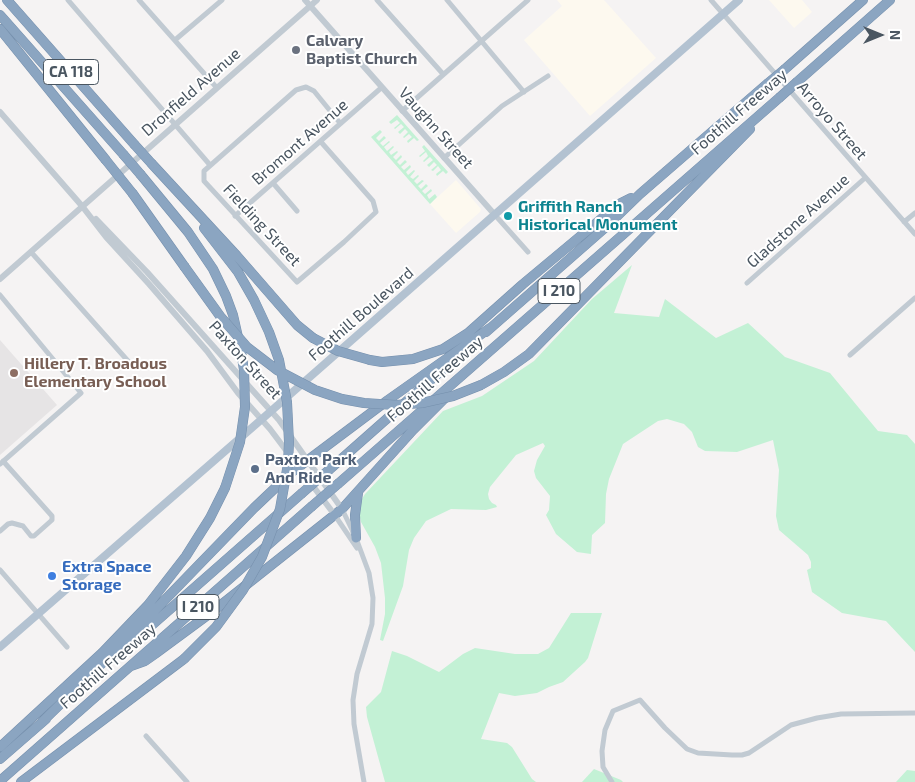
<!DOCTYPE html>
<style>
body{margin:0}
#map{position:relative;width:915px;height:782px;overflow:hidden;background:#f5f3f3;font-family:"Exo 2",sans-serif}
canvas{display:block}
.north{position:absolute;left:855px;top:10px;width:50px;height:50px;-webkit-text-stroke:4px #fff;paint-order:stroke;rotate:90deg;font-size:14px;font-weight:700;line-height:20px;text-align:center;color:#4a5661}
.north::after{content:'';display:block;margin:auto;width:18px;height:22px;background:#4a5661;clip-path:polygon(50% 0,100% 100%,50% 72%,0 100%)}
</style>
<div id="map">
<canvas width="915" height="782"></canvas>
<div class="north">N</div>
</div>
<script>
const c = document.querySelector('canvas').getContext('2d');
c.lineJoin = 'round';
function fillPath(path, color) {
  c.fillStyle = color;
  c.fill(path, 'evenodd');
}
function shape(rows) {
  const path = new Path2D();
  for (const r of rows) {
    path.moveTo(r[0], r[1]);
    for (let i = 2; i < r.length; i += 2) path.lineTo(r[i], r[i + 1]);
  }
  return path;
}
function stroke(path, color, width, dash) {
  c.strokeStyle = color;
  c.lineWidth = width;
  c.lineCap = dash ? 'butt' : 'round';
  c.setLineDash(dash || []);
  c.stroke(path);
}
function label(font, color, halo, rows, align = 'center') {
  c.font = font + ' "Exo 2",sans-serif';
  c.lineWidth = 4;
  c.setLineDash([]);
  c.textBaseline = 'middle';
  c.strokeStyle = halo;
  c.fillStyle = color;
  for (const [text, x, y, turn = 0] of rows) {
    c.save();
    c.translate(x, y);
    c.rotate((+turn || 0) * Math.PI / 180);
    c.textAlign = isNaN(turn) ? turn : align;
    if (halo) c.strokeText(text, 0, 0);
    c.fillText(text, 0, 0);
    c.restore();
  }
}
const commercial = shape([
 [557,0,604,0,656,58,590,116,524,40,562,6],
 [769,0,802,0,812,12,794,28],
 [456,180,481,209,480,212,456,233,430,204]
]);
const education = shape([
 [0,340,57,405,0,455]
]);
const green = shape([
 [397,115,419,140,417,141,414,138,408,143,407,141,412,137,409,134,404,138,403,137,408,132,405,129,400,134,398,132,404,127,401,124,395,129,394,128,400,123,397,120,391,124,389,122],
 [380,130,382,132,376,138,379,141,384,136,386,138,380,143,383,146,389,141,390,142,384,147,387,151,393,146,394,147,389,152,391,155,397,151,398,152,393,157,396,160,401,155,402,157,397,162,400,165,405,160,407,162,401,167,404,170,410,165,411,167,406,172,408,175,414,170,415,171,410,177,413,179,418,175,419,176,414,181,417,184,422,180,424,181,418,186,421,189,426,184,428,186,422,191,425,194,431,189,432,191,427,195,429,199,435,194,437,197,430,204,371,137],
 [424,145,448,172,446,174,443,171,437,176,436,174,441,170,438,166,433,171,431,170,437,165,434,162,429,167,427,165,433,160,430,157,424,162,423,161,428,156,426,152,420,157,419,156,425,151,422,147],
 [632,265,614,313,659,317,665,299,716,338,748,323,785,357,830,373,878,431,907,435,915,444,915,652,886,621,842,613,812,592,807,570,811,568,811,562,808,555,779,530,776,516,779,470,773,440,737,452,705,451,698,447,692,432,684,424,667,419,658,421,623,444,609,479,606,494,605,523,592,535,591,554,577,552,556,534,546,515,549,510,550,496,536,478,534,471,537,460,545,446,543,443,516,455,490,487,488,494,489,499,492,503,496,505,497,507,486,510,451,509,426,521,414,538,409,550,403,586,383,641,380,640,385,614,385,598,381,563,375,547,361,522,359,514,360,502,365,494,443,411,482,396,534,361,592,299],
 [571,613,602,613,588,658,585,662,563,682,549,687,537,693,515,696,499,693,481,739,507,743,512,747,532,779,536,782,385,782,367,717,366,707,381,692,392,651,407,656,439,672,463,654,475,648,515,654,538,654,549,648],
 [594,769,621,780,623,782,582,782],
 [907,770,915,771,915,782,896,782]
]);
const minor = shape([
 [68,0,210,165],
 [139,0,217,88],
 [377,0,443,74],
 [447,0,524,92],
 [711,0,915,234],
 [175,40,222,0],
 [402,111,528,0],
 [321,142,373,201,376,212,344,242,297,282,204,181,204,171,296,90,306,87,314,91,340,123],
 [444,158,502,106,548,76],
 [273,183,297,211],
 [495,215,528,252],
 [235,216,381,88],
 [904,222,915,213],
 [31,252,128,361],
 [747,283,865,178],
 [0,295,81,393,0,464],
 [850,355,915,298],
 [342,509,356,538,369,573,373,598,372,624,357,674,353,700,354,724,364,782],
 [334,514,357,548],
 [0,531,8,524,12,523,23,526,31,536,34,536,52,520,52,516,3,461],
 [0,570,67,647],
 [146,736,187,782],
 [612,782,603,767,602,751,605,730,613,711,640,700,665,728,687,749,698,753,732,755,742,755,749,753,791,725,817,718,841,714,915,713]
]);
const tertiary = shape([
 [305,0,495,215],
 [0,112,82,206,106,237,149,284,207,351,238,393,270,429,334,514],
 [96,219,147,272,279,420,342,509],
 [0,279,317,0]
]);
const primary = shape([
 [0,647,262,419,739,0]
]);
const motorway = shape([
 [7,0,134,144],
 [0,15,123,154],
 [0,29,105,159],
 [785,69,863,0],
 [797,82,890,0],
 [152,164,237,256,297,325,313,338],
 [141,175,188,232,213,269,226,296,233,315,238,337],
 [133,194,184,266],
 [204,228,238,272,254,300,269,332,279,360],
 [486,332,607,226,640,194,767,84],
 [370,360,382,362,413,359,443,349,468,333,523,284,619,204,631,198],
 [481,385,504,372,529,354,750,129],
 [330,469,459,355],
 [339,483,779,98],
 [356,538,355,515,358,493],
 [119,654,301,494],
 [131,666,145,661,155,654,212,612,342,509,413,430,445,398],
 [42,722,126,640,254,508,292,472,388,400,490,328],
 [0,747,102,653,148,605,186,556,210,518,225,488],
 [0,759,46,719],
 [0,781,311,507],
 [21,782,184,659]
]);
const motorwayBridge = shape([
 [767,84,785,69],
 [779,98,797,82],
 [134,144,152,164],
 [123,154,141,175],
 [105,159,133,194],
 [184,266,220,316,247,347,277,370,315,390,342,399,364,403,395,405,422,403,453,396,481,385],
 [313,338,338,351,370,360],
 [225,488,240,442,245,407,244,370,241,351],
 [301,494,330,469],
 [311,507,339,483],
 [184,659,216,627,243,590,262,557,280,509,288,464,289,442,287,402,279,360]
]);
const markers = [
 [296,50,5,"#6b7280"],
 [508,216,5,"#0f9aa8"],
 [14,373,5,"#8d6e63"],
 [255,469,5,"#5c6f8a"],
 [52,576,5,"#3f7fe0"]
];
const shields = [
 [71,72,55],
 [559,291,42],
 [198,607,42]
];
const shieldNames = [
 ["CA 118",71,72],
 ["I 210",559,291],
 ["I 210",198,607]
];
const worshipNames = [
 ["Calvary",306,41],
 ["Baptist Church",306,59]
];
const streetNames = [
 ["Dronfield Avenue",191,92,-41],
 ["Foothill Freeway",739,112,-41],
 ["Arroyo Street",832,121,49],
 ["Vaughn Street",436,128,48],
 ["Bromont Avenue",300,142,-41],
 ["Gladstone Avenue",798,221,-42],
 ["Fielding Street",262,225,47],
 ["Foothill Boulevard",361,314,-41],
 ["Paxton Street",245,360,48],
 ["Foothill Freeway",435,379,-41],
 ["Foothill Freeway",108,666,-41]
];
const cultureNames = [
 ["Griffith Ranch",518,207],
 ["Historical Monument",518,225]
];
const educationNames = [
 ["Hillery T. Broadous",24,364],
 ["Elementary School",24,382]
];
const serviceNames = [
 ["Paxton Park",265,460],
 ["And Ride",265,478]
];
const shopNames = [
 ["Extra Space",62,567],
 ["Storage",62,585]
];
fillPath(commercial, '#fdf9ef');
fillPath(education, '#e6e4e5');
fillPath(green, '#c3f1d5');
stroke(motorway, '#7690ad', 10);
stroke(minor, '#c1cad2', 5);
stroke(tertiary, '#c1cad2', 6);
stroke(primary, '#b3c2d1', 8);
stroke(motorway, '#8ba5c1', 9);
stroke(motorwayBridge, '#7690ad', 10, []);
stroke(motorwayBridge, '#8ba5c1', 9);
for (const [x, y, r, color] of markers) {
  const dot = new Path2D();
  dot.arc(x, y, r, 0, 2 * Math.PI);
  c.fillStyle = color;
  c.fill(dot);
  stroke(dot, '#fff', 2);
}
for (const [x, y, w] of shields) {
  const box = new Path2D();
  box.roundRect(x - w / 2, y - 12.5, w, 25, 4);
  c.fillStyle = '#fff';
  c.fill(box);
  stroke(box, '#4a5661', 1);
}
label('bold 15px', '#4a5661', null, shieldNames);
label('bold 16px', '#5b616d', '#fff', worshipNames, 'left');
label('16px', '#4a5661', '#fff', streetNames);
label('bold 16px', '#0d838f', '#fff', cultureNames, 'left');
label('bold 16px', '#785e54', '#fff', educationNames, 'left');
label('bold 16px', '#4e5e75', '#fff', serviceNames, 'left');
label('bold 16px', '#366cbe', '#fff', shopNames, 'left');
</script>
